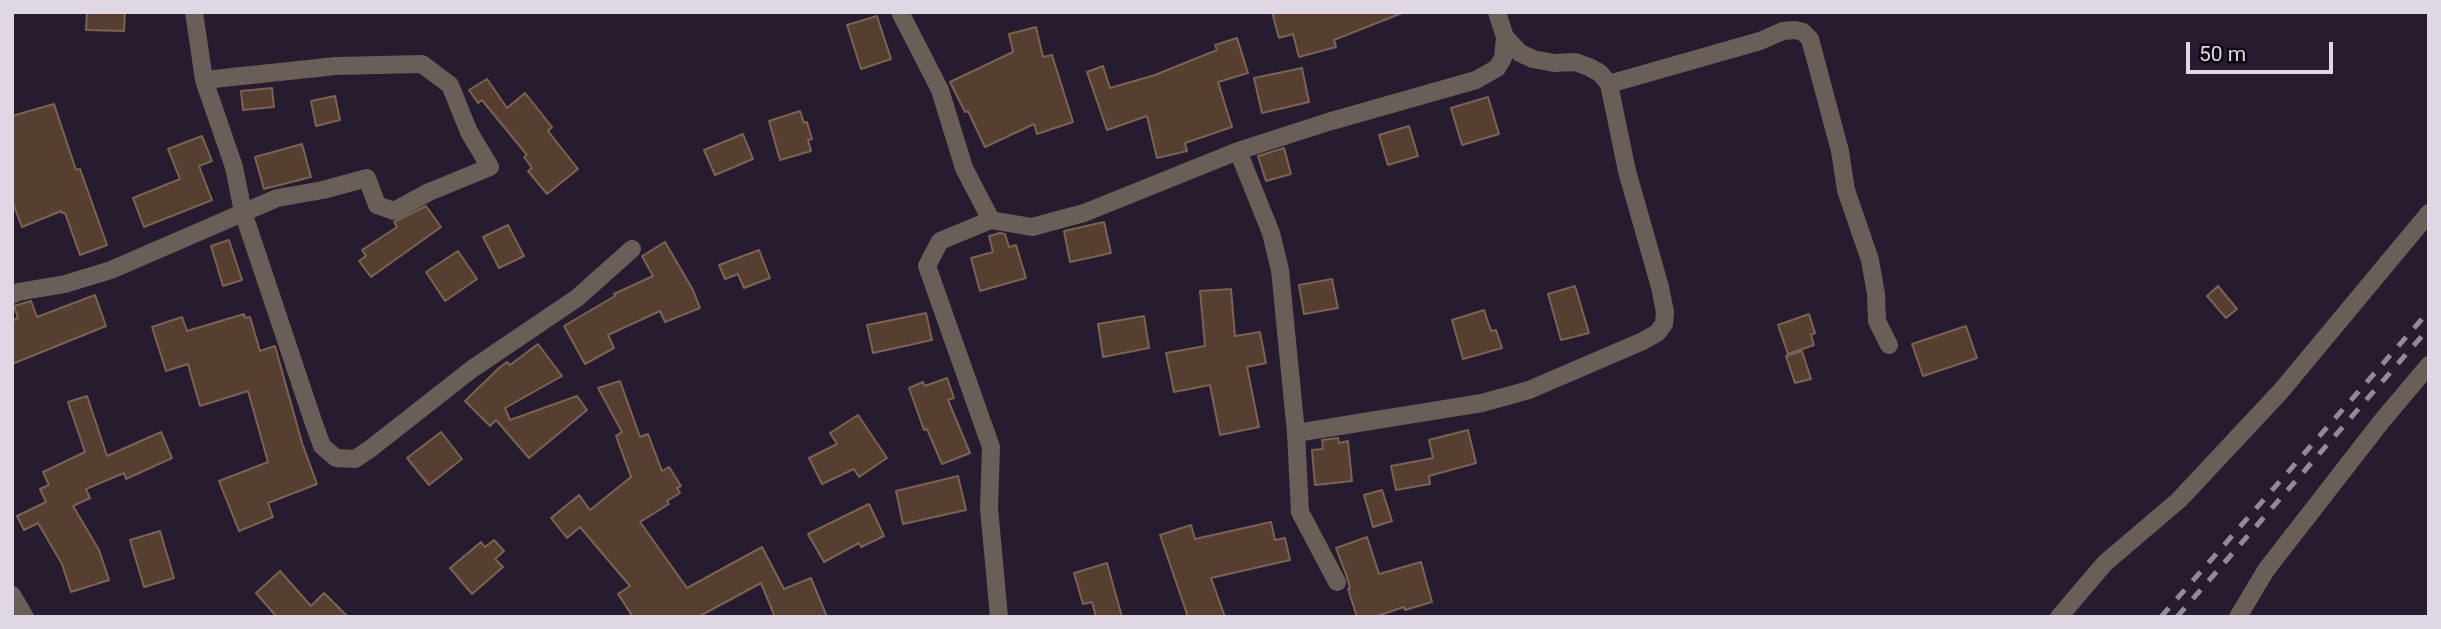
<!DOCTYPE html>
<style>
body{margin:0}
#map{position:relative;width:2441px;height:629px;overflow:hidden;background:#271b2f;font-family:Roboto,sans-serif}
canvas{display:block}
.frame{position:absolute;inset:0;border:14px solid #dfd7e4;pointer-events:none}
.scale{position:absolute;left:2186px;top:42px;width:147px;height:32px;box-sizing:border-box;border:4px solid #dfd7e4;border-top:0;padding-left:9px;font-size:21px;line-height:24px;white-space:nowrap;color:#dfd7e4;-webkit-text-stroke:5px #0d0811;paint-order:stroke}
</style>
<div id="map">
<canvas width="2441" height="629"></canvas>
<div class="frame"></div>
<div class="scale">50 m</div>
</div>
<script>
const c = document.querySelector('canvas').getContext('2d');
c.lineJoin = 'round';
function fillPath(path, color) {
  c.fillStyle = color;
  c.fill(path, 'evenodd');
}
function shape(rows) {
  const path = new Path2D();
  for (const r of rows) {
    path.moveTo(r[0], r[1]);
    for (let i = 2; i < r.length; i += 2) path.lineTo(r[i], r[i + 1]);
  }
  return path;
}
function stroke(path, color, width, dash) {
  c.strokeStyle = color;
  c.lineWidth = width;
  c.lineCap = dash ? 'butt' : 'round';
  c.setLineDash(dash || []);
  c.stroke(path);
}
const building = shape([
 [87,12,125,12,124,31,86,30,87,12],
 [1272,12,1402,12,1402,13,1334,40,1336,47,1299,57,1293,34,1279,38,1272,12],
 [877,16,891,59,861,69,847,25,877,16],
 [1036,27,1043,57,1052,55,1073,122,1037,134,1034,124,985,147,968,111,965,112,950,82,1013,52,1009,34,1036,27],
 [1237,38,1248,73,1218,82,1232,127,1185,143,1187,151,1157,158,1147,116,1107,130,1087,72,1103,66,1110,88,1155,75,1217,50,1215,45,1237,38],
 [1302,68,1309,102,1262,113,1254,78,1302,68],
 [487,79,507,108,525,93,552,127,548,131,578,169,547,194,528,171,532,168,524,157,527,155,482,100,478,103,469,90,487,79],
 [272,88,274,107,243,110,241,91,272,88],
 [335,96,340,120,316,126,311,101,335,96],
 [1488,97,1499,134,1462,145,1451,108,1488,97],
 [54,104,76,170,80,169,107,245,80,255,65,213,62,213,61,211,22,227,12,201,12,116,54,104],
 [800,111,804,123,807,122,812,139,808,140,811,151,780,160,769,121,800,111],
 [1409,126,1418,156,1388,165,1379,135,1409,126],
 [743,134,753,159,715,175,704,150,743,134],
 [202,136,212,161,199,166,212,200,144,227,133,198,180,179,168,149,202,136],
 [302,144,311,177,264,189,255,157,302,144],
 [1284,148,1291,174,1266,181,1258,156,1284,148],
 [426,206,441,227,371,277,359,261,366,256,362,250,397,227,394,222,426,206],
 [1104,222,1111,253,1070,262,1064,231,1104,222],
 [508,225,524,256,499,268,483,237,508,225],
 [1000,233,1005,234,1009,247,1016,245,1026,278,980,291,971,258,993,252,989,236,1000,233],
 [229,240,242,280,223,286,211,246,229,240],
 [665,242,693,290,700,308,665,322,660,311,608,335,614,348,585,364,564,326,615,296,614,294,653,276,642,256,665,242],
 [759,250,770,278,744,288,738,274,725,279,719,265,759,250],
 [458,251,477,279,445,301,426,272,458,251],
 [1332,279,1338,308,1304,314,1299,285,1332,279],
 [1575,286,1589,333,1561,340,1548,294,1575,286],
 [2218,286,2237,309,2226,318,2207,296,2218,286],
 [1231,289,1235,336,1260,332,1266,363,1247,367,1259,427,1220,435,1210,385,1174,392,1166,353,1205,346,1200,291,1231,289],
 [95,295,106,326,12,364,12,321,18,318,14,306,31,301,37,317,95,295],
 [1484,310,1491,331,1496,330,1502,348,1463,359,1452,320,1484,310],
 [926,313,932,340,873,353,867,325,926,313],
 [244,314,245,318,250,317,260,351,275,346,302,443,317,484,268,503,273,517,239,531,219,481,268,462,248,391,200,406,188,364,166,371,152,327,182,317,187,331,244,314],
 [1809,314,1815,333,1811,335,1814,345,1788,354,1778,325,1809,314],
 [1144,316,1149,348,1103,357,1098,324,1144,316],
 [1966,326,1977,358,1923,376,1912,344,1966,326],
 [538,344,562,376,505,408,510,420,577,396,587,410,529,458,496,420,490,426,465,401,499,368,507,362,510,365,538,344],
 [1802,351,1811,379,1795,383,1786,356,1802,351],
 [947,378,954,398,948,400,970,453,942,464,927,429,924,430,909,388,923,382,925,386,947,378],
 [620,381,640,437,648,434,662,471,669,467,681,486,677,488,680,493,667,501,669,504,640,522,687,588,762,547,784,589,811,578,827,617,775,617,761,583,698,617,633,617,618,594,630,586,580,527,567,538,551,518,579,495,590,510,631,477,616,436,622,432,598,388,620,381],
 [87,396,107,456,161,432,172,458,126,479,124,473,86,489,90,498,73,506,99,550,109,580,71,592,62,564,38,523,24,530,17,516,46,502,40,489,49,485,43,472,85,452,68,402,87,396],
 [858,415,887,458,859,477,854,469,822,484,809,458,837,444,830,433,858,415],
 [1468,430,1476,463,1429,476,1430,484,1396,490,1391,466,1433,458,1429,440,1468,430],
 [441,432,462,459,429,485,407,458,441,432],
 [1338,438,1339,443,1348,441,1352,481,1315,485,1312,450,1323,449,1322,440,1338,438],
 [958,476,966,510,903,524,896,491,958,476],
 [1382,490,1392,521,1373,527,1364,495,1382,490],
 [869,504,884,536,861,547,859,543,824,562,808,534,869,504],
 [1271,522,1275,540,1285,538,1290,560,1211,578,1225,617,1188,617,1160,535,1191,525,1195,539,1271,522],
 [160,531,174,578,144,587,130,540,160,531],
 [1367,537,1379,574,1421,562,1432,602,1405,610,1404,607,1374,617,1357,617,1348,589,1350,588,1347,577,1336,548,1367,537],
 [494,540,504,551,495,559,503,567,472,594,450,568,481,542,485,547,494,540],
 [1107,563,1122,617,1096,617,1092,602,1083,604,1074,573,1107,563],
 [280,571,311,606,324,593,348,617,277,617,256,593,280,571]
]);
const minor = shape([
 [194,12,204,80,234,167,243,212,312,418,322,446,336,458,355,459,370,449,472,369,577,298,632,249],
 [900,12,940,90,964,168,991,220,1032,227,1084,213,1238,151,1328,122,1476,80,1497,68,1503,58,1505,37],
 [1609,84,1760,41,1783,31,1795,30,1803,32,1810,39,1840,151,1846,190,1870,260,1876,294,1877,321,1889,345],
 [1238,151,1271,233,1280,270,1296,433,1300,512,1337,582],
 [991,220,940,241,927,266,991,447,989,508,999,617],
 [12,295,18,292,65,284,111,270,277,198,323,190,367,178,377,205,394,211,429,192,490,167,469,132,450,85,422,64,336,66,204,80],
 [1296,433,1482,403,1529,390,1643,341,1657,333,1664,324,1665,312,1660,287,1627,171,1609,84,1600,73,1589,67,1575,62,1554,63,1533,59,1520,53,1505,37,1497,12],
 [12,595,25,617],
 [2059,617,2105,563,2179,500,2281,391,2429,213],
 [2238,617,2266,570,2381,422,2429,365]
]);
const rail = shape([
 [2161,617,2429,311],
 [2177,617,2429,328]
]);
fillPath(building, '#563f30');
stroke(building, '#7b6354', 2);
stroke(minor, '#695e58', 18);
stroke(rail, '#928999', 5, [12, 12]);
</script>
